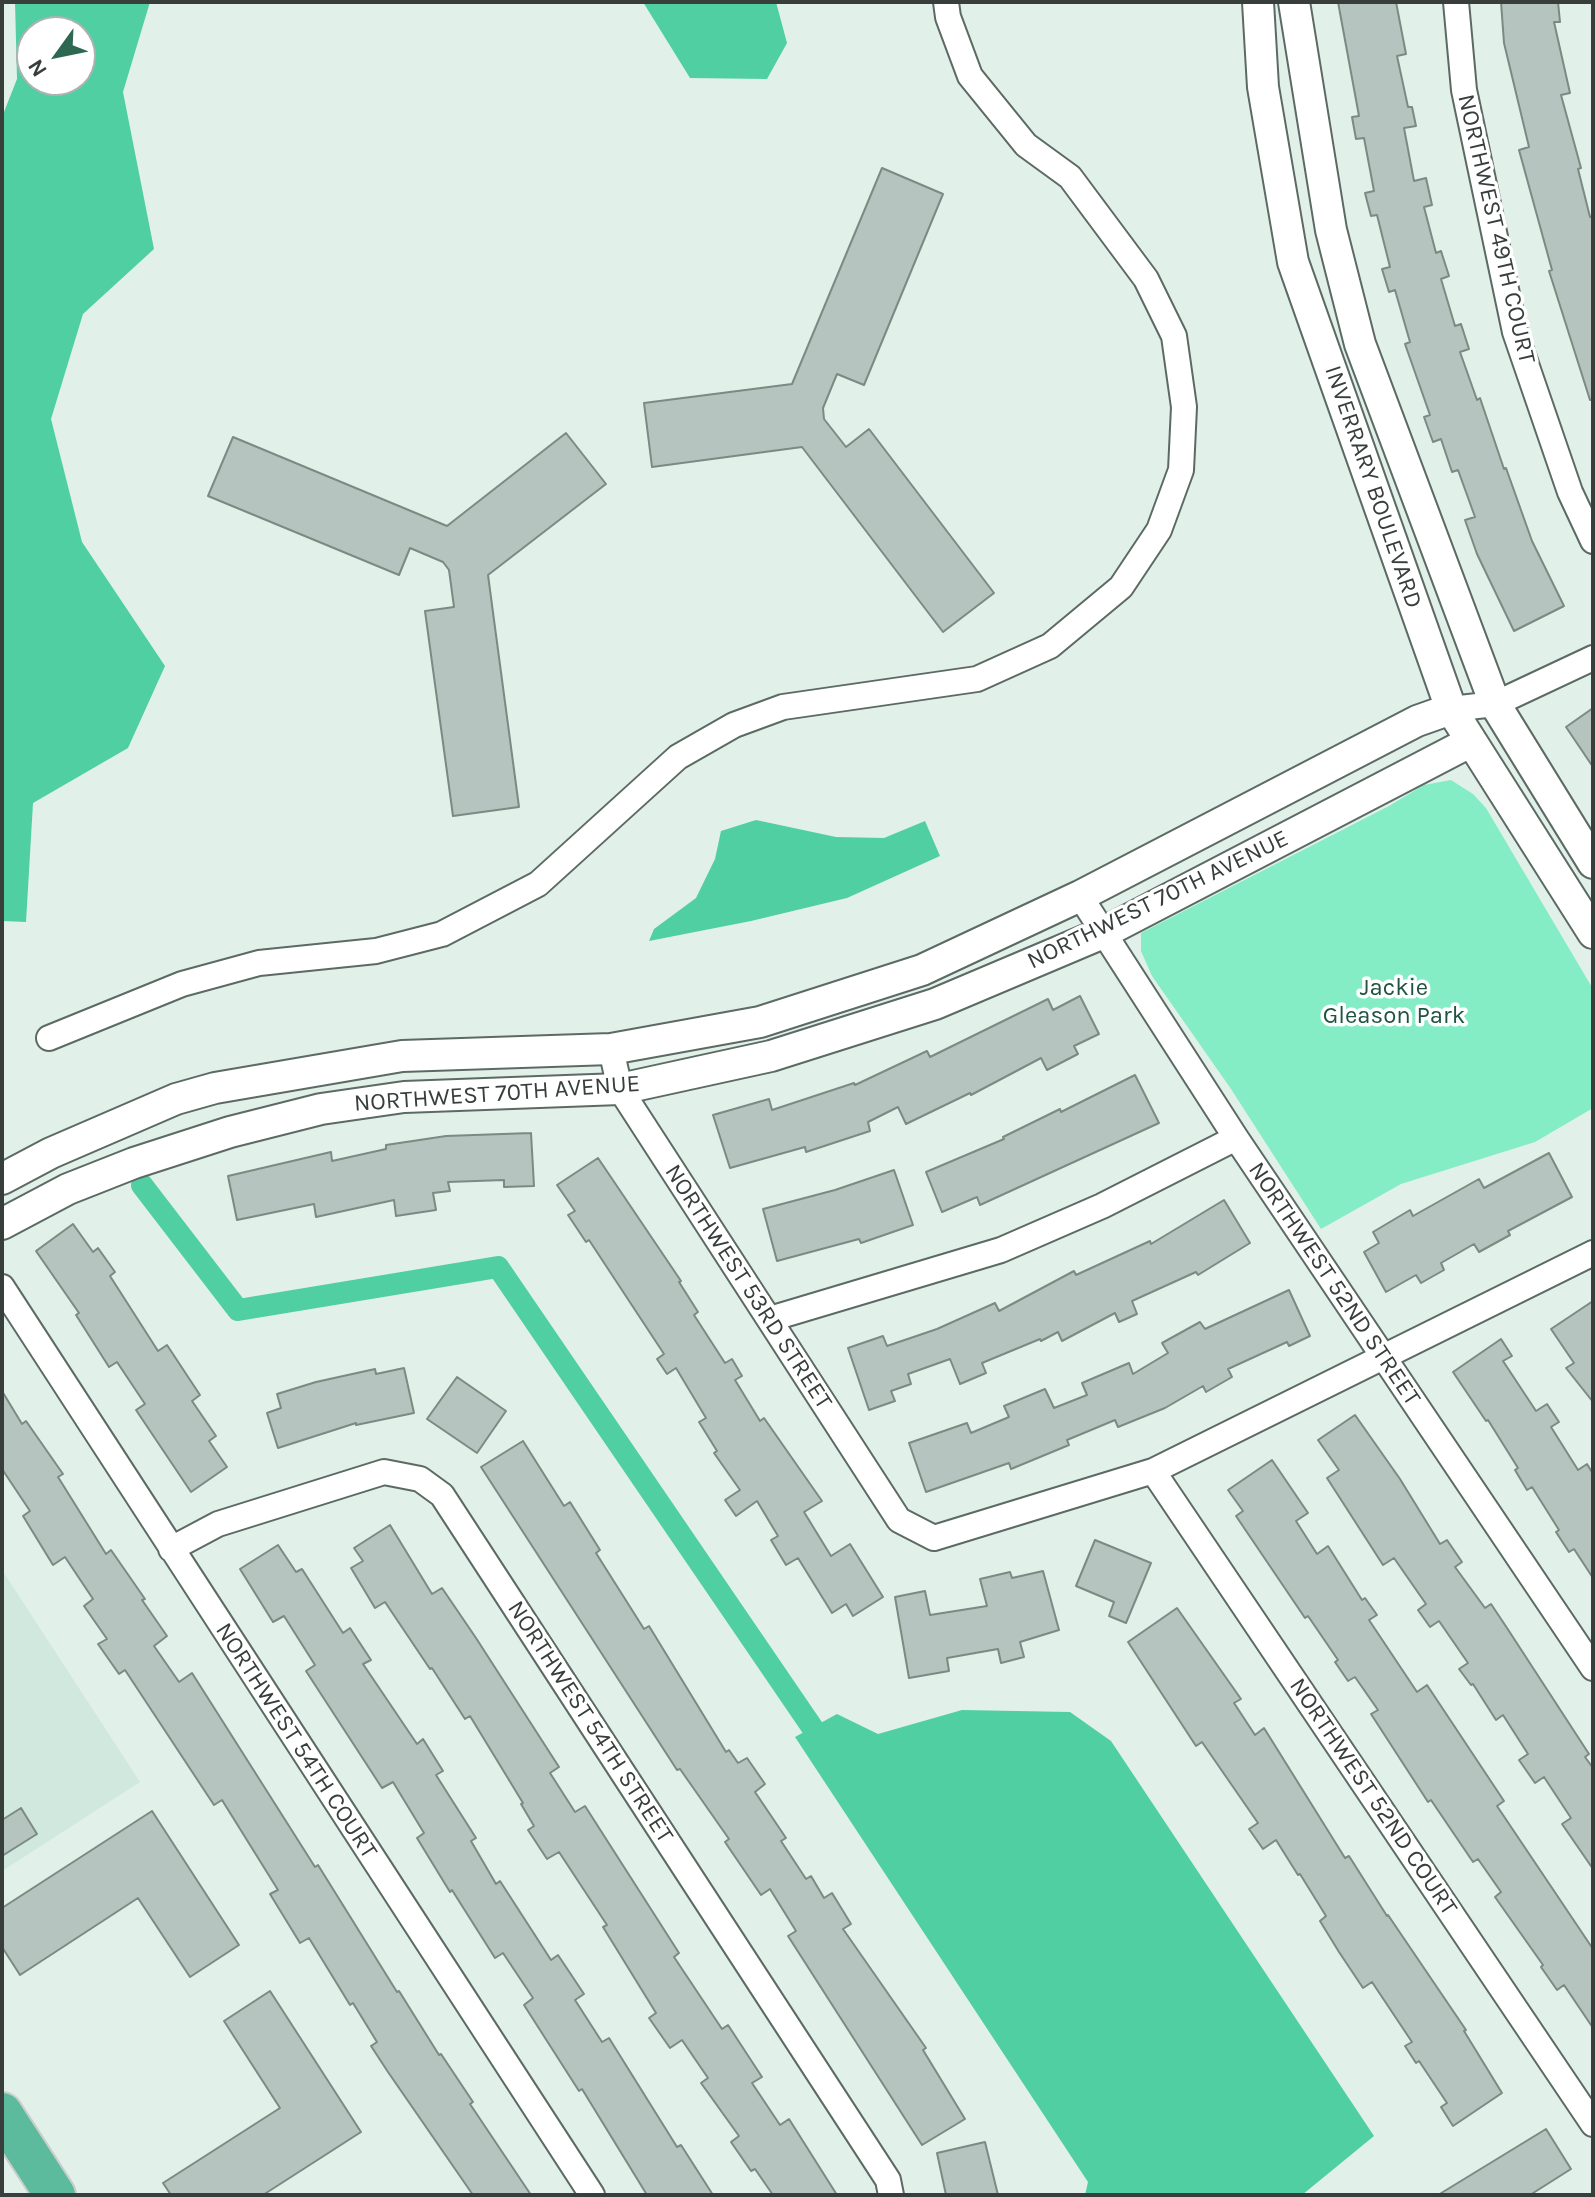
<!DOCTYPE html>
<style>
body{margin:0}
#map{position:relative;width:1595px;height:2197px;overflow:hidden;background:#e1f0e9;font-family:Karla,sans-serif}
canvas{display:block}
.frame{position:absolute;inset:0;border:4px solid #373e3b;pointer-events:none}
.north{position:absolute;left:16px;top:16px;width:80px;height:80px;box-sizing:border-box;background:#fff;border:2px solid #afb2b1;border-radius:50%;rotate:237deg;font-size:22px;font-weight:700;line-height:32px;text-align:center;color:#373e3b}
.north::after{content:'';display:block;margin:auto;width:28px;height:36px;background:#2d6853;clip-path:polygon(50% 0,100% 100%,50% 72%,0 100%)}
</style>
<div id="map">
<canvas width="1595" height="2197"></canvas>
<div class="frame"></div>
<div class="north">N</div>
</div>
<script>
const c = document.querySelector('canvas').getContext('2d');
c.lineJoin = 'round';
function fillPath(path, color) {
  c.fillStyle = color;
  c.fill(path, 'evenodd');
}
function shape(rows) {
  const path = new Path2D();
  for (const r of rows) {
    path.moveTo(r[0], r[1]);
    for (let i = 2; i < r.length; i += 2) path.lineTo(r[i], r[i + 1]);
  }
  return path;
}
function stroke(path, color, width, dash) {
  c.strokeStyle = color;
  c.lineWidth = width;
  c.lineCap = dash ? 'butt' : 'round';
  c.setLineDash(dash || []);
  c.stroke(path);
}
function label(font, color, halo, rows, align = 'center') {
  c.font = font + ' Karla,sans-serif';
  c.lineWidth = 7;
  c.setLineDash([]);
  c.textBaseline = 'middle';
  c.strokeStyle = halo;
  c.fillStyle = color;
  for (const [text, x, y, turn = 0] of rows) {
    c.save();
    c.translate(x, y);
    c.rotate((+turn || 0) * Math.PI / 180);
    c.textAlign = isNaN(turn) ? turn : align;
    if (halo) c.strokeText(text, 0, 0);
    c.fillText(text, 0, 0);
    c.restore();
  }
}
const built = shape([
 [2,1570,140,1782,2,1871]
]);
const green = shape([
 [1451,780,1473,794,1486,808,1593,989,1593,1108,1535,1142,1401,1184,1321,1229,1231,1089,1152,976,1141,951,1141,933,1389,806,1424,785]
]);
const water = shape([
 [15,2,150,2,123,92,154,249,83,314,51,419,82,542,165,666,128,748,33,803,26,922,2,921,2,117,17,79],
 [32,32,80,32,80,80,32,80],
 [643,2,776,2,787,43,767,79,690,78],
 [756,820,836,837,884,838,925,821,940,856,847,898,751,921,649,941,654,929,696,898,715,859,721,831],
 [962,1710,1070,1712,1111,1741,1374,2136,1302,2195,1085,2195,1088,2182,795,1737,837,1714,878,1734]
]);
const canal = shape([
 [142,1185,238,1310,498,1267,829,1752]
]);
const building = shape([
 [1338,2,1396,2,1406,54,1397,56,1408,107,1412,107,1416,126,1404,128,1414,181,1426,178,1432,205,1424,207,1436,253,1441,251,1449,276,1441,279,1455,326,1461,324,1469,349,1460,352,1477,400,1480,398,1504,469,1506,468,1532,541,1564,606,1514,631,1477,554,1465,520,1475,517,1458,470,1452,472,1441,439,1433,442,1424,417,1430,415,1405,344,1410,342,1395,290,1389,292,1382,269,1390,267,1377,215,1371,216,1365,193,1374,191,1364,138,1356,139,1352,117,1359,116,1338,2],
 [1501,2,1558,2,1560,22,1554,22,1570,93,1561,95,1581,168,1578,169,1590,217,1593,216,1593,399,1590,400,1549,271,1552,270,1519,150,1529,147,1504,43,1501,2],
 [882,168,943,194,864,385,837,374,823,408,824,419,846,447,869,429,994,593,943,632,802,447,652,467,644,403,792,384,882,168],
 [566,433,606,484,488,575,519,807,453,816,425,611,454,607,449,570,443,562,410,548,399,575,208,496,233,437,447,526,566,433],
 [1593,708,1593,767,1566,727,1593,708],
 [1080,996,1099,1034,1074,1046,1078,1054,1047,1070,1041,1058,971,1095,970,1093,906,1124,898,1107,868,1122,870,1131,806,1152,805,1147,730,1168,713,1115,769,1099,772,1110,854,1083,855,1085,927,1051,930,1057,1048,999,1053,1010,1080,996],
 [1135,1075,1159,1123,980,1205,977,1197,942,1212,926,1172,1004,1139,1003,1137,1060,1109,1061,1112,1135,1075],
 [531,1133,534,1186,504,1187,504,1180,448,1182,450,1191,433,1193,436,1210,396,1216,394,1200,316,1217,314,1204,237,1220,228,1176,331,1152,332,1161,386,1149,386,1145,446,1136,531,1133],
 [1549,1153,1572,1197,1508,1231,1510,1235,1479,1252,1474,1244,1441,1263,1444,1270,1421,1283,1416,1275,1386,1292,1364,1252,1379,1243,1373,1232,1410,1210,1413,1216,1479,1179,1484,1188,1549,1153],
 [598,1158,681,1281,679,1282,698,1312,694,1315,725,1363,732,1359,742,1376,735,1380,760,1421,764,1418,822,1501,804,1512,831,1556,850,1544,883,1597,853,1616,846,1604,832,1613,798,1558,786,1565,771,1540,778,1536,757,1501,736,1516,725,1500,740,1490,714,1453,717,1451,699,1422,706,1418,676,1368,667,1374,657,1359,664,1354,589,1240,586,1242,568,1215,575,1211,557,1185,598,1158],
 [894,1170,913,1225,861,1243,859,1239,777,1261,763,1209,835,1190,894,1170],
 [1224,1200,1250,1243,1198,1275,1196,1272,1132,1301,1137,1314,1119,1322,1115,1313,1062,1341,1058,1332,1041,1341,1040,1339,982,1363,986,1373,960,1384,950,1359,908,1374,911,1384,891,1391,895,1401,869,1410,848,1348,883,1336,887,1346,937,1329,995,1303,999,1311,1074,1271,1076,1275,1150,1241,1151,1244,1224,1200],
 [73,1224,93,1252,98,1248,115,1272,110,1276,158,1351,167,1345,200,1395,192,1401,216,1436,209,1441,227,1467,191,1492,136,1410,145,1404,117,1362,109,1367,76,1315,79,1313,36,1251,73,1224],
 [1289,1290,1310,1336,1289,1346,1287,1342,1228,1369,1232,1377,1206,1392,1203,1386,1165,1408,1118,1427,1115,1420,1067,1440,1069,1445,1011,1469,1009,1463,926,1492,909,1443,967,1423,971,1433,1009,1417,1004,1406,1045,1389,1054,1408,1087,1395,1082,1383,1129,1363,1133,1374,1168,1353,1162,1343,1200,1322,1205,1329,1289,1290],
 [1593,1301,1593,1402,1566,1368,1574,1363,1551,1329,1593,1301],
 [1501,1339,1512,1356,1503,1361,1536,1411,1547,1404,1559,1422,1551,1427,1578,1470,1587,1464,1593,1474,1593,1578,1574,1549,1569,1552,1556,1532,1559,1530,1532,1487,1527,1490,1515,1470,1518,1468,1488,1420,1486,1421,1453,1372,1501,1339],
 [404,1368,414,1413,356,1425,356,1423,278,1448,267,1413,281,1408,277,1394,316,1382,375,1369,376,1374,404,1368],
 [457,1377,506,1411,477,1453,427,1419,457,1377],
 [2,1391,22,1424,26,1421,63,1474,58,1477,106,1554,111,1550,145,1599,142,1600,167,1636,154,1646,179,1682,192,1673,315,1867,318,1865,397,1992,399,1991,439,2055,441,2054,473,2102,470,2104,531,2195,473,2195,388,2072,371,2046,377,2042,353,2003,350,2005,309,1938,300,1943,270,1894,278,1890,222,1800,214,1805,125,1670,119,1674,98,1644,107,1639,84,1606,93,1599,65,1557,53,1565,23,1516,30,1511,2,1469,2,1391],
 [1355,1415,1400,1479,1440,1544,1447,1540,1462,1562,1455,1567,1485,1608,1491,1604,1507,1628,1589,1754,1585,1757,1593,1768,1593,1869,1562,1824,1571,1818,1544,1777,1535,1783,1519,1760,1528,1754,1503,1715,1496,1720,1473,1684,1471,1685,1459,1669,1468,1663,1439,1621,1430,1627,1418,1610,1426,1604,1394,1558,1383,1565,1327,1478,1339,1470,1318,1440,1355,1415],
 [523,1441,564,1506,570,1502,600,1550,596,1553,644,1629,649,1626,726,1752,729,1750,738,1763,747,1758,765,1784,755,1792,786,1838,781,1841,806,1879,811,1876,824,1898,832,1893,851,1924,843,1929,926,2048,923,2050,965,2119,922,2145,788,1936,796,1931,770,1889,761,1895,725,1842,729,1839,680,1769,677,1770,481,1467,523,1441],
 [1272,1460,1308,1513,1296,1521,1317,1554,1328,1546,1362,1600,1365,1598,1377,1615,1369,1620,1417,1692,1427,1685,1504,1801,1497,1806,1593,1949,1593,2028,1564,1985,1557,1990,1541,1967,1543,1965,1495,1897,1501,1892,1478,1859,1473,1862,1431,1800,1428,1802,1371,1714,1378,1710,1355,1677,1348,1681,1335,1662,1338,1660,1308,1616,1305,1618,1236,1516,1243,1511,1228,1490,1272,1460],
 [390,1525,432,1594,442,1588,476,1638,559,1767,550,1773,575,1812,585,1806,679,1953,674,1957,722,2029,728,2025,762,2077,752,2083,780,2125,789,2119,837,2195,773,2195,755,2169,751,2171,731,2142,739,2136,701,2083,708,2078,682,2040,670,2048,649,2018,656,2013,603,1927,607,1925,559,1852,547,1859,528,1830,534,1826,521,1804,523,1803,470,1716,465,1719,432,1668,430,1669,385,1602,375,1608,351,1568,363,1561,354,1548,390,1525],
 [1095,1540,1151,1563,1126,1623,1109,1616,1114,1602,1076,1586,1095,1540],
 [278,1545,296,1572,302,1569,343,1633,350,1628,371,1660,363,1664,417,1744,423,1739,443,1771,436,1775,476,1838,471,1841,496,1884,500,1881,551,1960,558,1955,584,1994,575,2000,602,2042,609,2038,677,2147,681,2145,713,2195,647,2195,582,2089,579,2091,524,2005,533,1998,503,1953,495,1958,452,1890,450,1892,417,1838,424,1833,393,1782,382,1788,306,1671,315,1665,284,1616,273,1622,240,1569,278,1545],
 [1043,1571,1059,1630,1020,1642,1024,1657,1001,1663,998,1649,947,1658,949,1671,909,1678,895,1597,925,1591,930,1615,987,1606,980,1579,1010,1572,1012,1578,1043,1571],
 [1177,1608,1241,1699,1234,1703,1255,1735,1264,1728,1345,1858,1349,1856,1387,1916,1388,1915,1466,2030,1464,2031,1502,2093,1453,2126,1441,2107,1447,2103,1419,2061,1416,2063,1405,2046,1412,2042,1372,1982,1363,1988,1339,1952,1320,1921,1326,1916,1300,1874,1298,1875,1276,1840,1263,1849,1249,1829,1258,1823,1202,1742,1196,1746,1128,1642,1177,1608],
 [21,1808,37,1834,2,1856,2,1820,21,1808],
 [152,1811,239,1945,190,1977,138,1898,20,1975,2,1947,2,1908,152,1811],
 [270,1991,361,2132,263,2195,171,2195,163,2183,280,2108,224,2021,270,1991],
 [1546,2129,1571,2169,1530,2195,1438,2195,1546,2129],
 [985,2142,998,2195,946,2195,937,2153,985,2142]
]);
const minor = shape([
 [1456,2,1464,90,1515,332,1570,492,1593,541],
 [1451,709,1495,704,1593,658],
 [1080,896,1236,1138,1593,1668],
 [49,1038,182,984,259,963,376,951,442,934,538,884,678,757,734,725,783,707,977,679,1050,646,1121,587,1159,530,1181,470,1184,407,1174,336,1146,279,1070,177,1026,145,970,76,948,17,946,2],
 [611,1049,620,1089,899,1520,934,1538,1153,1471,1593,1253],
 [2,1287,592,2195],
 [770,1319,1001,1250,1102,1206,1236,1138],
 [1153,1471,1593,2124],
 [171,1549,218,1524,384,1472,420,1479,442,1495,888,2180,891,2195]
]);
const tertiary = shape([
 [1258,2,1263,87,1293,262,1451,709,1593,933],
 [1294,2,1331,230,1360,344,1495,704,1593,863],
 [2,1179,51,1153,176,1099,215,1088,402,1056,611,1049,760,1022,922,970,1080,896,1417,721,1451,709],
 [2,1224,68,1189,134,1163,230,1132,321,1109,404,1097,620,1089,771,1056,935,1004,1103,933,1470,742]
]);
const trunk = shape([
 [2,2113,55,2195]
]);
const streetNames = [
 ["NORTHWEST 49TH COURT",1496,229,77],
 ["INVERRARY BOULEVARD",1373,487,71],
 ["NORTHWEST 70TH AVENUE",1158,900,-26],
 ["NORTHWEST 70TH AVENUE",497,1094,-4],
 ["NORTHWEST 52ND STREET",1334,1284,56],
 ["NORTHWEST 53RD STREET",748,1287,57],
 ["NORTHWEST 54TH STREET",590,1722,57],
 ["NORTHWEST 54TH COURT",296,1741,57],
 ["NORTHWEST 52ND COURT",1373,1797,56]
];
const parkNames = [
 ["Jackie",1394,988],
 ["Gleason Park",1394,1016]
];
fillPath(built, '#d0e8dd');
fillPath(green, '#84edc5');
fillPath(water, '#50cfa3');
stroke(canal, '#50cfa3', 22);
fillPath(building, '#b5c4be');
stroke(building, '#7c8a83', 2);
stroke(minor, '#5c6a64', 28);
stroke(tertiary, '#5c6a64', 34);
stroke(trunk, '#cbcdcc', 44);
stroke(minor, '#fff', 24);
stroke(tertiary, '#fff', 30);
stroke(trunk, '#5cbb9c', 40);
label('24px', '#373e3b', '#fff', streetNames);
label('24px', '#205442', '#fff', parkNames);
</script>
